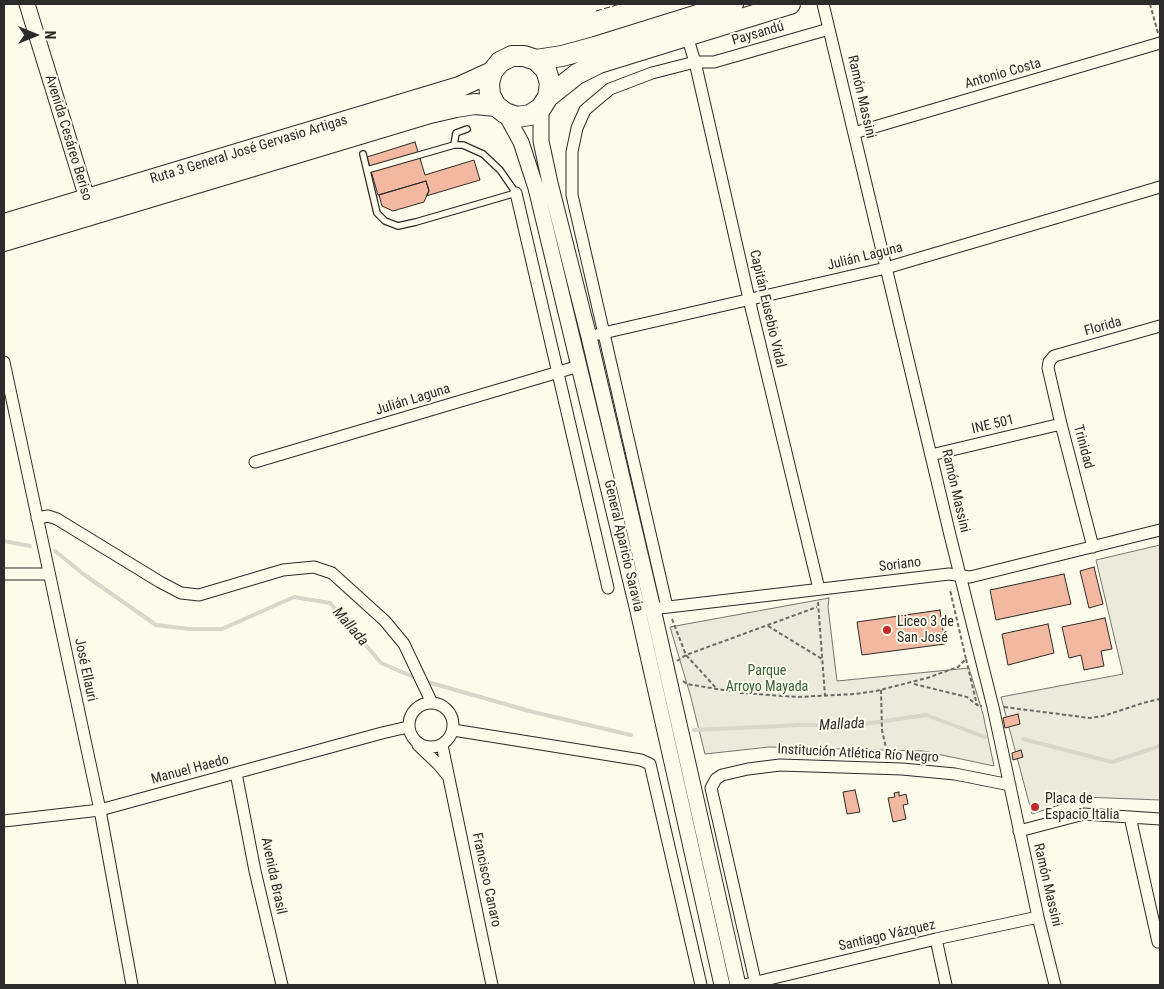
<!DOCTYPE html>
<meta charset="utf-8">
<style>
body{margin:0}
#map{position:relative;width:1164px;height:989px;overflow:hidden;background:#fdfbea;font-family:"Roboto Condensed",sans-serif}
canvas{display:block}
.frame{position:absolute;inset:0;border:5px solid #2b2b2b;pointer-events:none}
.north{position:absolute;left:10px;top:10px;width:50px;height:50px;-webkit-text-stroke:4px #fdfbea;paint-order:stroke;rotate:90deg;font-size:14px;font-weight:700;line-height:20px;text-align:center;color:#2b2b2b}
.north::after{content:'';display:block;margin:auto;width:18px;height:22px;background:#2b2b2b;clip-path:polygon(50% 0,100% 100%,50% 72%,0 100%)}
</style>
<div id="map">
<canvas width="1164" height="989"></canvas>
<div class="frame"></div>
<div class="north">N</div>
</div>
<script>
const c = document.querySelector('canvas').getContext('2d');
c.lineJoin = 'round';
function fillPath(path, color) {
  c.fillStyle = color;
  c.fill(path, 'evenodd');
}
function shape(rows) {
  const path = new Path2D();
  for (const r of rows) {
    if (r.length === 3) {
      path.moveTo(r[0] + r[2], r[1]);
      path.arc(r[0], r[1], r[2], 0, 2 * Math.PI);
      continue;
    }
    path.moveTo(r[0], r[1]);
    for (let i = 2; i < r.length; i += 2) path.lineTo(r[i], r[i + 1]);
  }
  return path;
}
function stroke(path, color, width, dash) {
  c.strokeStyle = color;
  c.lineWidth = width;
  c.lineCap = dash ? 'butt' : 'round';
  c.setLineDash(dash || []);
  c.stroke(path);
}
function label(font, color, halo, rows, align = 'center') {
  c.font = font + ' "Roboto Condensed",sans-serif';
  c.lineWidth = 4;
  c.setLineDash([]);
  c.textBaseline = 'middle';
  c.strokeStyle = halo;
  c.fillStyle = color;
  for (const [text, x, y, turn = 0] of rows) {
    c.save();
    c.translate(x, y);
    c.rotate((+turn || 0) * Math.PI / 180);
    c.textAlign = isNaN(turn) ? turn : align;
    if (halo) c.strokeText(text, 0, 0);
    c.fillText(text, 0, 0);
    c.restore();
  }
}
const green = shape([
 [1160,545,1160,800,1083,797,1032,814,1001,697,1123,674,1096,560,1160,545],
 [829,598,828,607,837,681,969,668,983,714,994,766,923,751,769,747,705,754,690,694,670,627,829,598]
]);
const stream = shape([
 [4,541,30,546],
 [55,551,86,576,156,625,189,629,222,629,294,597,330,603,381,663,418,679],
 [424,681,533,712,631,735],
 [694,730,800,725,857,725,926,715,985,737],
 [1023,739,1112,762,1160,746]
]);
const building = shape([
 [415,142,425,175,474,160,480,180,426,196,429,191,426,181,378,195,367,157,415,142],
 [426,181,429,191,424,202,393,211,382,206,379,195,426,181],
 [1094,567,1103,604,1089,608,1080,571,1094,567],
 [1064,574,1071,604,996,620,990,590,1064,574],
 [940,610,945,644,862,655,857,622,940,610],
 [1105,618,1112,649,1101,651,1104,666,1084,670,1081,655,1069,658,1062,627,1105,618],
 [1048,624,1054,653,1008,665,1002,634,1048,624],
 [1018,714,1020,724,1005,728,1003,718,1018,714],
 [1021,750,1023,757,1013,760,1012,753,1021,750],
 [855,790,860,812,847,814,843,792,855,790],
 [899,792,899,796,906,794,908,804,903,805,906,819,893,822,888,798,895,797,894,793,899,792]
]);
const path = shape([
 [1150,4,1158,33],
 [818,602,825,696],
 [672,619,686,655,717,689],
 [768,626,822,659],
 [966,659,977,705],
 [677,661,686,655,817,607],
 [683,681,687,684,741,693,798,697,855,694,876,691,927,678,958,667,966,659,950,590,951,589],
 [914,684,967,697,977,705,982,706],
 [881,690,882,730,888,757],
 [1004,707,1090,718,1103,716,1143,703,1160,699]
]);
const lane = shape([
 [454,145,456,133,467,129],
 [363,154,377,213,385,221,398,226,416,222,516,193,500,170,483,154,463,145,454,145,367,170]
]);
const street = shape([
 [823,4,950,535,993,707,1038,917,1055,985],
 [687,36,695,62,749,299,819,589],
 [854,133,1160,43],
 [516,193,608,588],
 [599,334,886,268,1160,187],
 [4,362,100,810,132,985],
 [931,455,1061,424],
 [255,462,579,366],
 [37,518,48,516,57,519,160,582,181,593,199,595,283,570,314,567,332,573,385,621,404,644,432,703],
 [1093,547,1061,424,1048,368,1049,362,1054,356,1160,326],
 [4,574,49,574],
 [667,607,572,195,572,152,577,128,585,110,610,89,652,73,695,62,714,62,829,29],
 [660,608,949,574,970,577,1160,530],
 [431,725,22],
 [453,730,641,760,650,764,701,985],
 [418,745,438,764,447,775],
 [442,745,492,985],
 [236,773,255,871,282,985],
 [1130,817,1158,942],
 [4,821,100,810,382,733,408,727],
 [1019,831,1084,814,1160,819],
 [936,939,946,985],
 [744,985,936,939,1038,917],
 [756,985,711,788,716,779,722,775,748,769,780,765,902,769,955,774,1010,785]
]);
const secondary = shape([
 [27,4,90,208],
 [541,108,541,141,550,183,589,337,653,609,738,985],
 [505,113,521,142,536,188,638,611,722,985]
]);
const highway = shape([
 [536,60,562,56,595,47,733,4],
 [548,97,550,83,546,70,536,60,524,56,512,56,500,62,492,72,489,83,490,95,496,106,505,113,517,117,530,115,541,108,548,97,577,74,599,63,790,4],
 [4,224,459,87,492,72],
 [4,241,430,113,456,107,475,104,496,106]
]);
const fence = shape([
 [596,11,620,4]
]);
const markers = [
 [887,630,5,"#c62828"],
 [1035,807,5,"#c62828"]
];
const streetNames = [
 ["Paysandú",758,34,-16],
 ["Antonio Costa",1003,74,-16],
 ["Ramón Massini",861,97,77],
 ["Avenida Cesáreo Beriso",68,138,73],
 ["Ruta 3 General José Gervasio Artigas",249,150,-17],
 ["Julián Laguna",865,257,-14],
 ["Capitán Eusebio Vidal",767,309,77],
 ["Florida",1103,327,-16],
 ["Julián Laguna",413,400,-17],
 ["INE 501",993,425,-13],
 ["Trinidad",1083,447,75],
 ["Ramón Massini",955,491,77],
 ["General Aparicio Saravia",623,546,77],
 ["Soriano",900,565,-7],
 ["José Ellauri",85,670,78],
 ["Institución Atlética Río Negro",858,754,3],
 ["Manuel Haedo",190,770,-15],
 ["Avenida Brasil",273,876,78],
 ["Francisco Canaro",486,880,78],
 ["Ramón Massini",1047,885,77],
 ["Santiago Vázquez",887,936,-13]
];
const poiNames = [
 ["Liceo 3 de",897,622],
 ["San José",897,638],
 ["Placa de",1045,799],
 ["Espacio Italia",1045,815]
];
const parkNames = [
 ["Parque",767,671],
 ["Arroyo Mayada",767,687]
];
const waterNames = [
 ["Mallada",350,627,49],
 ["Mallada",842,725,-3]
];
fillPath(green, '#ecebdb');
stroke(green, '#74746e', 1);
stroke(stream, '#d8d7c9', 4);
fillPath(building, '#f2b8a0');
stroke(building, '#2b2b2b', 1);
stroke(lane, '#2b2b2b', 8);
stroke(street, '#2b2b2b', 13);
stroke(secondary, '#2b2b2b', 17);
stroke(highway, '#2b2b2b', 22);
stroke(path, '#6a6964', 2, [4, 2.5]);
stroke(lane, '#fdfbea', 5.5);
stroke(street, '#fdfbea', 11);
stroke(secondary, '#fdfbea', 15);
stroke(highway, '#fdfbea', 20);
stroke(fence, '#2b2b2b', 1, [6, 2.5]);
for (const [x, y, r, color] of markers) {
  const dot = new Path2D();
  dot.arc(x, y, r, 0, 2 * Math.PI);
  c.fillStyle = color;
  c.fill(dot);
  stroke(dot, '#fdfbea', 2);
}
label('14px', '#2b2b2b', '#fdfbea', streetNames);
label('14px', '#2b2b2b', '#fdfbea', poiNames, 'left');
label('14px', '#34623c', '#fdfbea', parkNames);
label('italic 15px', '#2b2b2b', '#fdfbea', waterNames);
</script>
